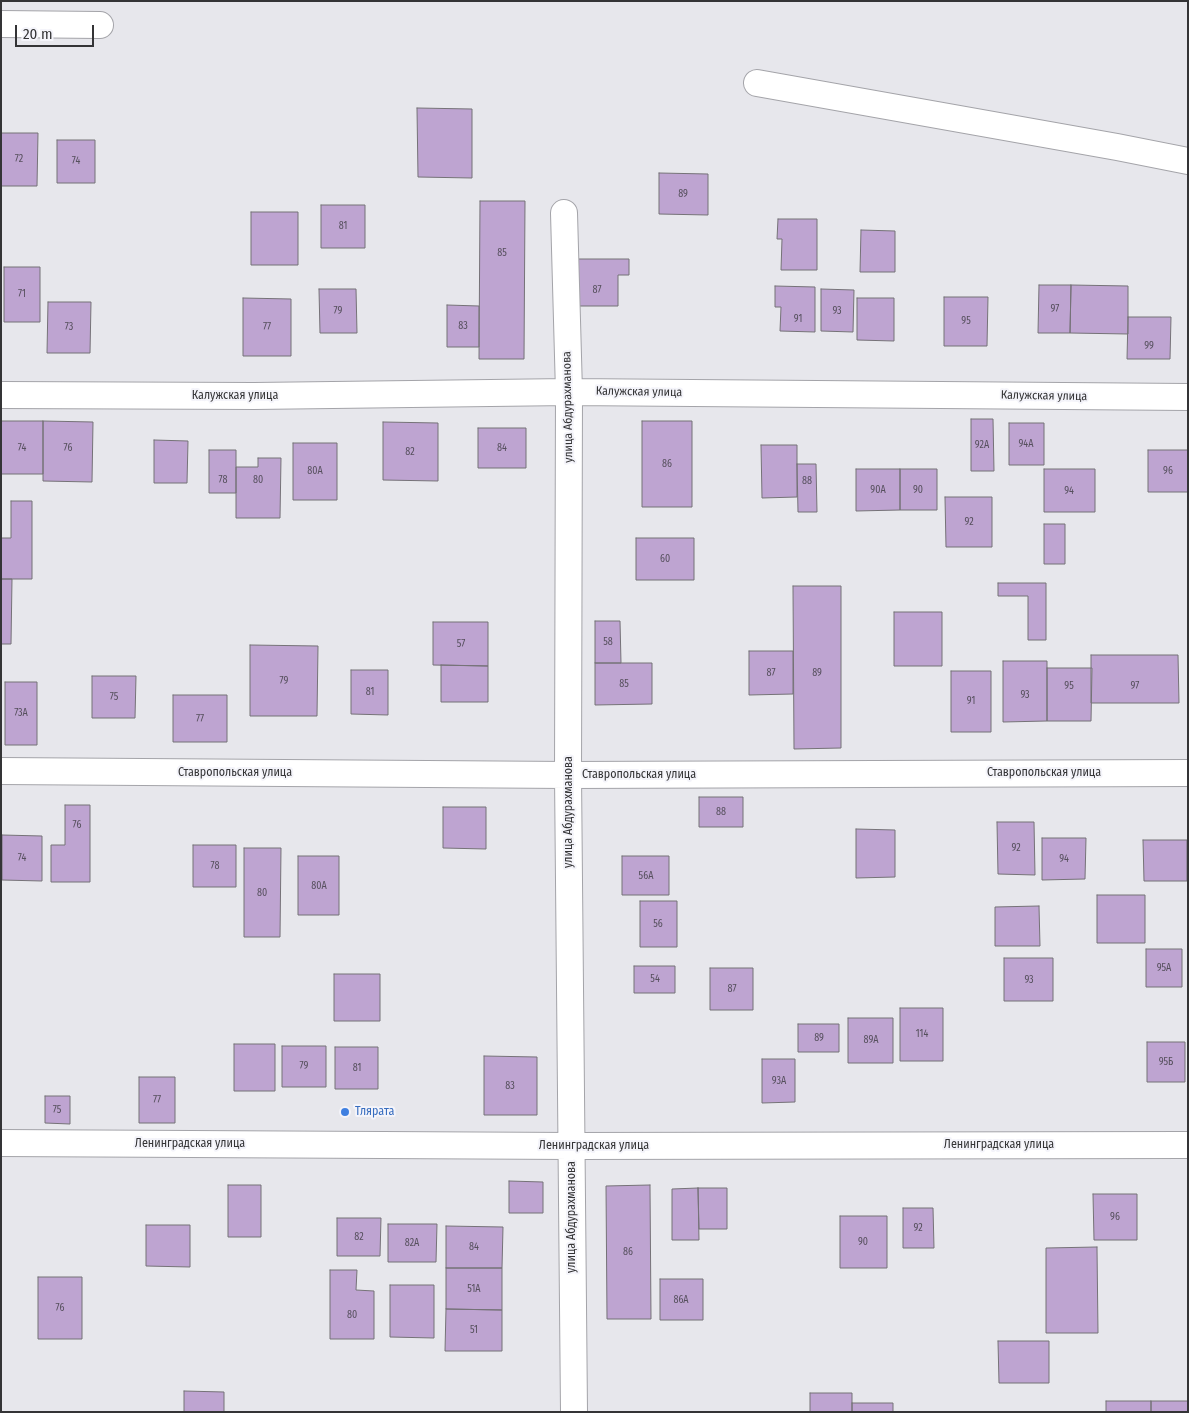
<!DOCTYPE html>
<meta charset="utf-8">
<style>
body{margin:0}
#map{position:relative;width:1189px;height:1413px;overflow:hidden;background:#e7e7ec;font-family:"Fira Sans Condensed",sans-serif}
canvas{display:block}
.frame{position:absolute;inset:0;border:2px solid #343436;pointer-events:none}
.scale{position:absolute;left:15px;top:25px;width:79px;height:22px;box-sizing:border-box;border:2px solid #343436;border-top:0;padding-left:6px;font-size:15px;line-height:18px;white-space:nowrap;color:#343436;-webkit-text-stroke:4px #f4f4fa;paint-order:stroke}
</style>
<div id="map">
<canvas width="1189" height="1413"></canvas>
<div class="frame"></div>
<div class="scale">20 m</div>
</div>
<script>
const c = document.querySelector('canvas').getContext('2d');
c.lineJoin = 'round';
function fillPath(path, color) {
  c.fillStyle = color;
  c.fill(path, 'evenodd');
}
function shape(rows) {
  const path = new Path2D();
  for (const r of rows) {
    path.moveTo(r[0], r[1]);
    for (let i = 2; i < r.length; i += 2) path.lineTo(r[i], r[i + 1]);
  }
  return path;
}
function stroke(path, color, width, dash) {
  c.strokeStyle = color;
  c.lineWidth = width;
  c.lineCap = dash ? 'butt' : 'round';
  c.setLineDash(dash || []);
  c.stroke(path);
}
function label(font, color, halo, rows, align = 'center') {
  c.font = font + ' "Fira Sans Condensed",sans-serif';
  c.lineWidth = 4;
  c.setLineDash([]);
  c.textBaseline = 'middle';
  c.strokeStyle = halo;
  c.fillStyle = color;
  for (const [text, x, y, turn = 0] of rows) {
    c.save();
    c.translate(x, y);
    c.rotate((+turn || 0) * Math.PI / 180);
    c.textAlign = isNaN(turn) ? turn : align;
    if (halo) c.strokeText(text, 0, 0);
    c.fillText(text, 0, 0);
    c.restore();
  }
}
const building = shape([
 [417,108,472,109,472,178,418,177,417,108],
 [1,133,38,133,37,186,1,186,1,133],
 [57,140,95,140,95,183,57,183,57,140],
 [659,173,708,174,708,215,659,214,659,173],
 [480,201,525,201,524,359,479,359,480,201],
 [321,205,365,205,365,248,321,248,321,205],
 [251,212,298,212,298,265,251,265,251,212],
 [778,219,817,219,817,270,781,270,782,239,777,239,778,219],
 [861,230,895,231,895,272,860,272,861,230],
 [575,259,629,259,629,275,618,275,618,306,575,306,575,259],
 [4,267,40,267,40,322,4,322,4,267],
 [1039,285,1071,285,1070,333,1038,333,1039,285],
 [1071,285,1128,286,1128,334,1070,333,1071,285],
 [775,286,815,287,815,332,780,331,781,307,775,307,775,286],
 [319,289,356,289,357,333,320,333,319,289],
 [821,289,854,290,853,332,821,331,821,289],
 [944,297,988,297,987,346,944,346,944,297],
 [243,298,291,299,291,356,243,356,243,298],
 [857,298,894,298,894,341,857,340,857,298],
 [48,302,91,302,90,353,47,353,48,302],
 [447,305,479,306,479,347,447,347,447,305],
 [1128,317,1171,317,1170,359,1127,359,1128,317],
 [971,419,993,419,994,471,971,471,971,419],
 [1,421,43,421,43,474,1,474,1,421],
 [43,421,93,422,92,482,43,481,43,421],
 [642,421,692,421,692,507,642,507,642,421],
 [383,422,438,423,438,481,383,480,383,422],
 [1009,423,1044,423,1044,465,1009,465,1009,423],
 [478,428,526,428,526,468,478,468,478,428],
 [154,440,188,441,187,483,154,483,154,440],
 [293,443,337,443,337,500,293,500,293,443],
 [761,445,797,445,797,497,762,498,761,445],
 [209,450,236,450,236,493,209,493,209,450],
 [1148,450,1188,450,1188,492,1148,492,1148,450],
 [258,458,281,458,280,518,236,518,236,467,258,467,258,458],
 [797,464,816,464,817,512,798,512,797,464],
 [856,469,900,469,900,510,856,511,856,469],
 [900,469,937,469,937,510,900,510,900,469],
 [1044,469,1095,469,1095,512,1044,512,1044,469],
 [945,497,992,497,992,547,946,547,945,497],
 [11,501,32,501,32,579,1,579,1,538,11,538,11,501],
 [1044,524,1065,524,1065,564,1044,564,1044,524],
 [636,538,694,538,694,580,636,580,636,538],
 [1,579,12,579,11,644,1,644,1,579],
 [998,583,1046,583,1046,640,1028,640,1028,596,998,596,998,583],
 [793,586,841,586,841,748,794,749,793,586],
 [894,612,942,612,942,666,894,666,894,612],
 [595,621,620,621,621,663,595,663,595,621],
 [433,622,488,622,488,666,433,665,433,622],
 [250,645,318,646,317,716,250,716,250,645],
 [749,651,793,651,793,694,749,695,749,651],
 [1091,655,1178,655,1179,703,1091,703,1091,655],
 [1003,661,1047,661,1047,721,1003,722,1003,661],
 [595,663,652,663,652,704,595,705,595,663],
 [441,665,488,666,488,702,441,702,441,665],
 [1047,668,1092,668,1091,721,1047,721,1047,668],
 [351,670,388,670,388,715,351,714,351,670],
 [951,671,991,671,991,732,951,732,951,671],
 [92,676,136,676,135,718,92,718,92,676],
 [5,682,37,682,37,745,5,745,5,682],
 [173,695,227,695,227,742,173,742,173,695],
 [699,797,743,797,743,827,699,827,699,797],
 [65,805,90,805,90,882,51,882,51,845,65,845,65,805],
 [443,807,486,807,486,849,443,848,443,807],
 [997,822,1034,822,1035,875,998,874,997,822],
 [856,829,895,830,895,877,856,878,856,829],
 [2,835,42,836,42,881,2,880,2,835],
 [1042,838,1086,838,1085,879,1042,880,1042,838],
 [1143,840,1187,840,1187,881,1144,881,1143,840],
 [193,845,236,845,236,887,193,887,193,845],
 [244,848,281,848,280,937,244,937,244,848],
 [298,856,339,856,339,915,298,915,298,856],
 [622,856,669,856,669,895,622,895,622,856],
 [1097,895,1145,895,1145,943,1097,943,1097,895],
 [640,901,677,901,677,947,640,947,640,901],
 [1039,906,1040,946,995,946,995,907,1039,906],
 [1146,949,1182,949,1182,987,1146,987,1146,949],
 [1004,958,1053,958,1053,1001,1004,1001,1004,958],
 [634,966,675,966,675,993,634,993,634,966],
 [710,968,753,968,753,1010,710,1010,710,968],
 [334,974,380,974,380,1021,334,1021,334,974],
 [900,1008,943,1008,943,1061,900,1061,900,1008],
 [848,1018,893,1018,893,1063,848,1063,848,1018],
 [798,1024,839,1024,839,1052,798,1052,798,1024],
 [1147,1042,1185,1042,1185,1082,1147,1082,1147,1042],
 [234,1044,275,1044,275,1091,234,1091,234,1044],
 [282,1046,326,1046,326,1087,282,1087,282,1046],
 [335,1047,378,1047,378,1089,335,1089,335,1047],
 [484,1056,537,1057,537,1115,484,1115,484,1056],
 [762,1059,795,1059,795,1102,762,1103,762,1059],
 [139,1077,175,1077,175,1123,139,1123,139,1077],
 [45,1096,70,1096,70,1124,45,1123,45,1096],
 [509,1181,543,1182,543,1213,509,1213,509,1181],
 [228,1185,261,1185,261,1237,228,1237,228,1185],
 [650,1185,651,1319,607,1319,606,1186,650,1185],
 [698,1188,727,1188,727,1229,699,1229,698,1188],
 [698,1188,699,1240,672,1240,672,1189,698,1188],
 [1093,1194,1137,1194,1137,1240,1094,1240,1093,1194],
 [903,1208,933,1208,934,1248,903,1248,903,1208],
 [840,1216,887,1216,887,1268,840,1268,840,1216],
 [337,1218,381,1218,380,1256,337,1256,337,1218],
 [388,1224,437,1224,436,1262,388,1262,388,1224],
 [146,1225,190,1225,190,1267,146,1266,146,1225],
 [446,1226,503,1227,502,1268,446,1268,446,1226],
 [1097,1247,1098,1333,1046,1333,1046,1248,1097,1247],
 [446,1268,502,1268,502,1310,446,1309,446,1268],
 [330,1270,357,1270,356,1290,374,1291,374,1339,330,1339,330,1270],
 [38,1277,82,1277,82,1339,38,1339,38,1277],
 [660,1279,703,1279,703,1320,660,1320,660,1279],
 [390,1285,434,1285,434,1338,390,1337,390,1285],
 [446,1309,502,1310,502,1351,445,1351,446,1309],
 [998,1341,1049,1341,1049,1383,999,1383,998,1341],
 [184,1391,224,1392,224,1412,184,1412,184,1391],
 [810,1393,852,1393,852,1412,810,1412,810,1393],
 [1106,1401,1151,1401,1151,1412,1106,1412,1106,1401],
 [1151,1401,1188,1401,1188,1412,1151,1412,1151,1401],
 [852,1403,893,1403,893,1412,852,1412,852,1403]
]);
const minor = shape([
 [1,24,100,25],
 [757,83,1117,147,1188,161],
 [564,213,569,392,568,775,574,1412],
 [1,395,254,396,569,392,1188,397],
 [1,771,568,775,1188,773],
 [1,1143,571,1146,1188,1145]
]);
const markers = [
 [345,1112,5,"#3f7fe0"]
];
const numberNames = [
 ["72",19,159],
 ["74",76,161],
 ["89",683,194],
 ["81",343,226],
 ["85",502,253],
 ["87",597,290],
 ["71",22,294],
 ["97",1055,309],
 ["79",338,311],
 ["93",837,311],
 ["91",798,319],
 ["95",966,321],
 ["83",463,326],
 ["73",69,327],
 ["77",267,327],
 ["99",1149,346],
 ["94А",1026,444],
 ["92А",982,445],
 ["74",22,448],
 ["76",68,448],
 ["84",502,448],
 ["82",410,452],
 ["86",667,464],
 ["80А",315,471],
 ["96",1168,471],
 ["78",223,480],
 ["80",258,480],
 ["88",807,481],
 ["90А",878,490],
 ["90",918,490],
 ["94",1069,491],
 ["92",969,522],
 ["60",665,559],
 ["58",608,642],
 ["57",461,644],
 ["87",771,673],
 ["89",817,673],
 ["79",284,681],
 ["85",624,684],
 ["95",1069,686],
 ["97",1135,686],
 ["81",370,692],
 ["93",1025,695],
 ["75",114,697],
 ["91",971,701],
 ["73А",21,713],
 ["77",200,719],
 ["88",721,812],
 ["76",77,825],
 ["92",1016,848],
 ["74",22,858],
 ["94",1064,859],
 ["78",215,866],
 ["56А",646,876],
 ["80А",319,886],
 ["80",262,893],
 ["56",658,924],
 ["95А",1164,968],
 ["54",655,979],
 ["93",1029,980],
 ["87",732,989],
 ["114",922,1034],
 ["89",819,1038],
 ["89А",871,1040],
 ["95Б",1166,1062],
 ["79",304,1066],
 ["81",357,1068],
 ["93А",779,1081],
 ["83",510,1086],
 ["77",157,1100],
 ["75",57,1110],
 ["96",1115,1217],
 ["92",918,1228],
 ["82",359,1237],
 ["90",863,1242],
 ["82А",412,1243],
 ["84",474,1247],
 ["86",628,1252],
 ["51А",474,1289],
 ["86А",681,1300],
 ["76",60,1308],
 ["80",352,1315],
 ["51",474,1330]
];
const streetNames = [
 ["Калужская улица",639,392,1],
 ["Калужская улица",235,396],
 ["Калужская улица",1044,396,1],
 ["улица Абдурахманова",568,407,-91],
 ["Ставропольская улица",235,773],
 ["Ставропольская улица",1044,773],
 ["Ставропольская улица",639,775],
 ["улица Абдурахманова",569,812,-90],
 ["Ленинградская улица",190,1144],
 ["Ленинградская улица",999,1145],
 ["Ленинградская улица",594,1146],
 ["улица Абдурахманова",572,1217,-90]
];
const shopNames = [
 ["Тлярата",355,1112]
];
fillPath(building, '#bea4d1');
stroke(building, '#757277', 1);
stroke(minor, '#a4a4a9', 28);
stroke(minor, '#fff', 26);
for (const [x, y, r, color] of markers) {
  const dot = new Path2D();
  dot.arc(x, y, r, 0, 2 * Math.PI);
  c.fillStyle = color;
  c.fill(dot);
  stroke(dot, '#f4f4fa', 2);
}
label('10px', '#56505d', null, numberNames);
label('12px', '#343436', '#f4f4fa', streetNames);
label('12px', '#366cbe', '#f4f4fa', shopNames, 'left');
</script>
